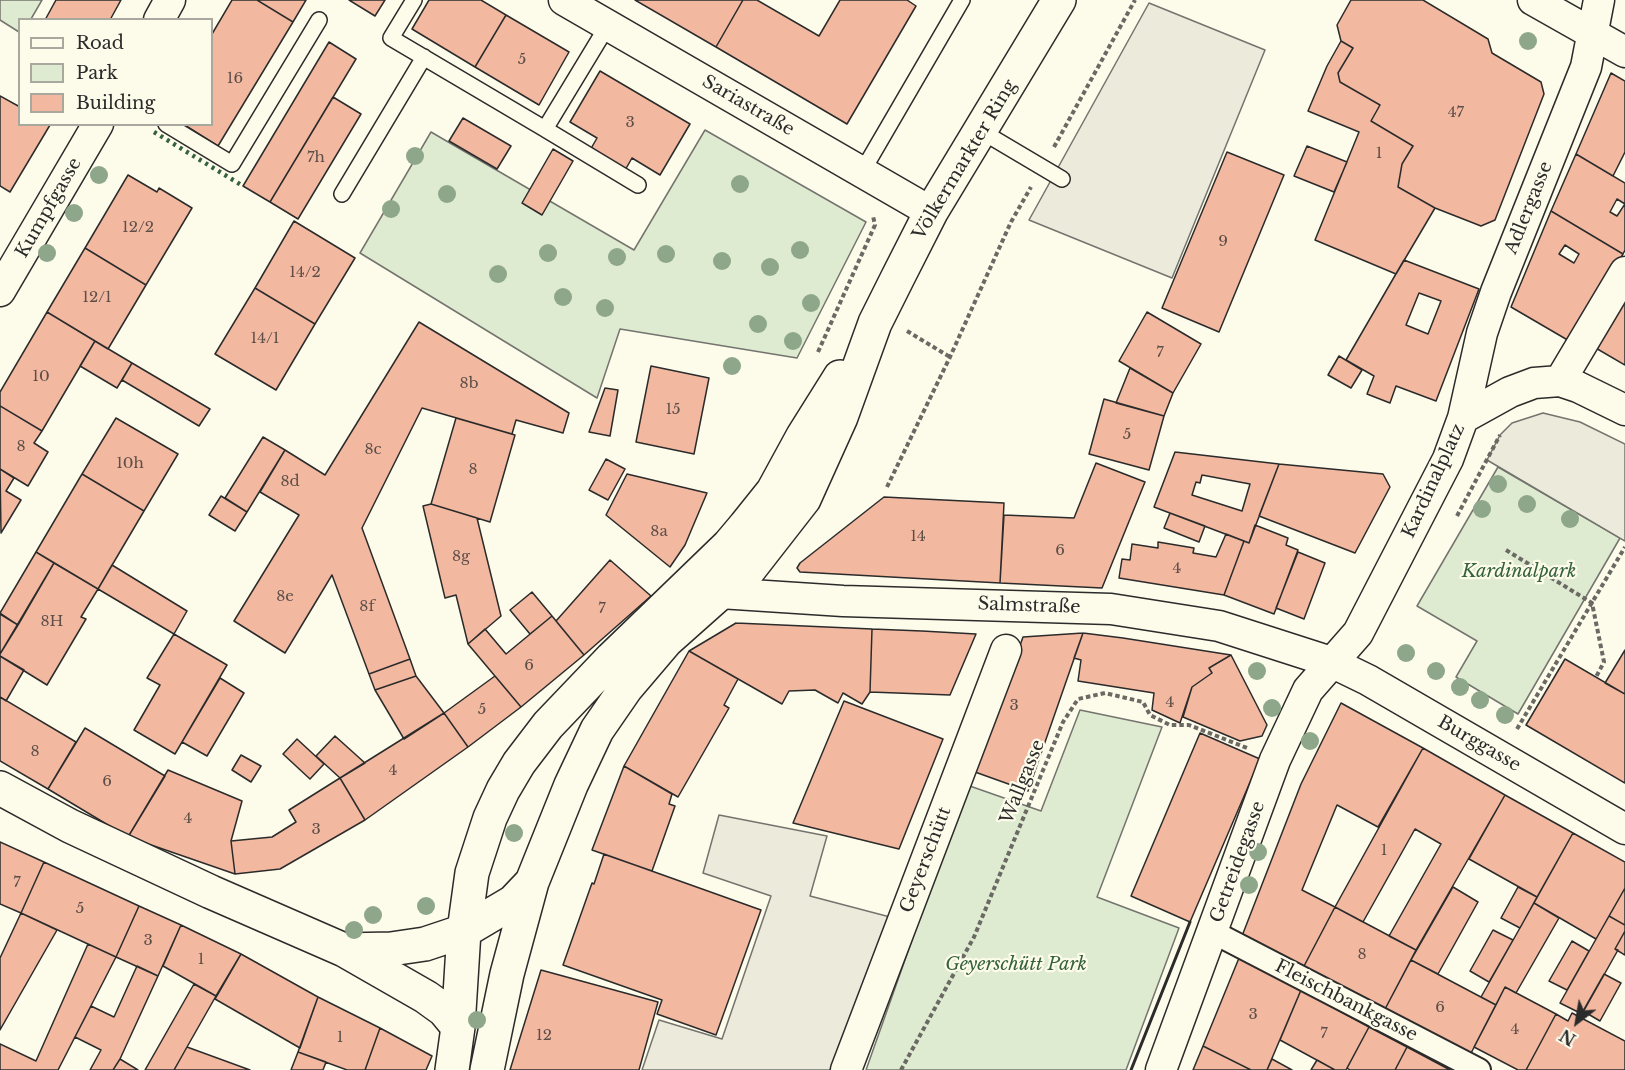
<!DOCTYPE html>
<meta charset="utf-8">
<style>
body{margin:0}
#map{position:relative;width:1625px;height:1070px;overflow:hidden;background:#fdfbea;font-family:"Libre Baskerville",serif}
canvas{display:block}
.legend{position:absolute;left:18px;top:18px;width:195px;height:108px;box-sizing:border-box;background:#fdfbea;border:2px solid #a9a89e;margin:0;padding:8px 10px;list-style:none;font-size:18px;color:#2b2b2b}
.legend li{display:flex;align-items:center;gap:12px;height:30px}
.legend b{width:30px;border:2px solid #a9a89e}
.north{position:absolute;left:1547px;top:992px;width:60px;height:60px;-webkit-text-stroke:4px #fdfbea;paint-order:stroke;rotate:211deg;font-size:16px;font-weight:700;line-height:24px;text-align:center;color:#2b2b2b}
.north::after{content:'';display:block;margin:auto;width:21px;height:27px;background:#2b2b2b;clip-path:polygon(50% 0,100% 100%,50% 72%,0 100%)}
</style>
<div id="map">
<canvas width="1625" height="1070"></canvas>
<ul class="legend">
<li><b style="height:8px;background:#fdfbea"></b>Road</li>
<li><b style="height:16px;background:#deebd1"></b>Park</li>
<li><b style="height:16px;background:#f2b8a0"></b>Building</li>
</ul>
<div class="north">N</div>
</div>
<script>
const c = document.querySelector('canvas').getContext('2d');
c.lineJoin = 'round';
function fillPath(path, color) {
  c.fillStyle = color;
  c.fill(path, 'evenodd');
}
function shape(rows) {
  const path = new Path2D();
  for (const r of rows) {
    path.moveTo(r[0], r[1]);
    for (let i = 2; i < r.length; i += 2) path.lineTo(r[i], r[i + 1]);
  }
  return path;
}
function stroke(path, color, width, dash) {
  c.strokeStyle = color;
  c.lineWidth = width;
  c.lineCap = dash ? 'butt' : 'round';
  c.setLineDash(dash || []);
  c.stroke(path);
}
function label(font, color, halo, rows, align = 'center') {
  c.font = font + ' "Libre Baskerville",serif';
  c.lineWidth = 4.5;
  c.setLineDash([]);
  c.textBaseline = 'middle';
  c.strokeStyle = halo;
  c.fillStyle = color;
  for (const [text, x, y, turn = 0] of rows) {
    c.save();
    c.translate(x, y);
    c.rotate((+turn || 0) * Math.PI / 180);
    c.textAlign = isNaN(turn) ? turn : align;
    if (halo) c.strokeText(text, 0, 0);
    c.fillText(text, 0, 0);
    c.restore();
  }
}
const green = shape([
 [0,0,42,0,31,19,20,20,19,32,0,20,0,0],
 [705,130,866,222,797,358,620,329,597,398,360,253,431,132,634,250,705,130],
 [1498,467,1620,538,1518,714,1456,677,1477,641,1417,606,1498,467],
 [1080,710,1162,727,1097,897,1179,928,1126,1070,866,1070,967,785,1041,811,1080,710]
]);
const parking = shape([
 [1149,3,1265,50,1172,278,1029,220,1149,3],
 [1543,413,1580,422,1625,444,1625,541,1487,460,1500,435,1512,423,1543,413],
 [719,815,827,836,810,896,890,917,830,1070,642,1070,659,1020,722,1039,771,896,703,873,719,815]
]);
const building = shape([
 [56,0,121,0,110,20,45,20,56,0],
 [232,0,257,0,293,22,218,146,183,124,212,124,212,34,232,0],
 [257,0,306,0,293,22,257,0],
 [349,0,385,0,375,16,349,0],
 [429,0,481,0,506,15,475,67,412,29,429,0],
 [635,0,743,0,716,47,635,0],
 [743,0,757,0,819,36,840,0,907,0,916,6,847,124,716,47,743,0],
 [1351,0,1423,0,1488,39,1492,53,1541,82,1544,94,1495,220,1481,226,1435,208,1398,187,1402,164,1413,146,1371,121,1380,105,1340,82,1338,73,1353,48,1341,41,1337,25,1351,0],
 [506,15,569,52,539,105,475,67,506,15],
 [1341,41,1353,48,1338,73,1340,82,1380,105,1371,121,1413,146,1402,164,1398,187,1435,208,1396,274,1315,240,1359,132,1308,111,1327,66,1341,41],
 [329,42,356,59,270,202,243,186,329,42],
 [600,71,690,124,660,175,632,158,624,172,589,152,597,138,570,122,600,71],
 [1611,73,1625,81,1625,152,1613,176,1576,154,1611,73],
 [0,96,20,107,20,124,50,125,10,192,0,186,0,96],
 [333,97,361,114,298,219,270,202,333,97],
 [463,118,511,146,497,169,449,141,463,118],
 [1307,146,1347,162,1334,192,1294,176,1307,146],
 [553,149,573,161,542,215,522,203,553,149],
 [1227,152,1284,175,1219,332,1162,308,1227,152],
 [1576,154,1625,183,1625,250,1623,254,1551,211,1576,154],
 [1617,199,1625,204,1617,216,1610,212,1617,199],
 [128,175,157,192,159,188,192,208,146,285,85,248,128,175],
 [1551,211,1623,254,1571,342,1511,307,1551,211],
 [1565,245,1579,254,1574,263,1559,254,1565,245],
 [294,221,355,258,315,324,255,288,294,221],
 [85,248,146,285,108,349,47,312,85,248],
 [1404,260,1479,289,1436,401,1396,386,1390,403,1367,394,1374,376,1346,360,1404,260],
 [1419,293,1441,301,1428,334,1406,325,1419,293],
 [255,288,315,324,276,390,215,354,255,288],
 [1625,295,1625,365,1594,347,1625,295],
 [47,312,95,341,42,431,0,406,0,392,47,312],
 [1147,312,1201,344,1173,393,1119,361,1147,312],
 [419,322,569,413,563,433,516,420,512,434,422,408,362,528,410,659,369,674,332,575,285,653,234,621,299,515,260,492,285,450,325,475,419,322],
 [95,341,132,363,117,388,80,366,95,341],
 [1339,356,1362,370,1351,388,1328,375,1339,356],
 [132,363,210,409,199,426,122,380,132,363],
 [651,366,709,378,694,454,636,442,651,366],
 [1130,368,1173,393,1164,416,1116,403,1130,368],
 [605,388,618,390,610,436,589,432,605,388],
 [1104,399,1164,416,1149,470,1089,454,1104,399],
 [0,406,42,431,34,443,48,452,28,486,0,469,0,406],
 [116,418,178,454,144,511,82,474,116,418],
 [456,418,515,435,490,522,431,504,456,418],
 [263,437,285,450,247,512,225,498,263,437],
 [1175,452,1279,464,1249,543,1154,507,1175,452],
 [1202,475,1250,484,1242,511,1192,495,1196,482,1200,483,1202,475],
 [606,459,625,469,608,500,589,490,606,459],
 [1096,463,1145,482,1102,588,1000,583,1004,515,1074,518,1096,463],
 [1279,464,1383,474,1390,487,1355,553,1259,516,1279,464],
 [0,469,14,478,6,491,21,500,1,533,0,469],
 [82,474,144,511,98,589,36,552,82,474],
 [627,474,707,493,685,545,670,567,606,515,627,474],
 [221,496,247,512,235,531,209,515,221,496],
 [884,497,1004,503,1000,583,800,572,797,568,800,563,884,497],
 [431,504,477,518,501,616,468,644,456,595,445,598,423,506,431,504],
 [1170,513,1205,526,1199,542,1164,528,1170,513],
 [1255,525,1288,538,1286,545,1298,550,1274,614,1224,595,1244,541,1249,543,1255,525],
 [1226,534,1244,541,1224,595,1119,578,1122,559,1130,560,1132,544,1158,548,1158,542,1194,548,1193,553,1216,557,1226,534],
 [36,552,54,563,18,625,0,613,36,552],
 [1298,552,1325,563,1304,619,1276,608,1298,552],
 [610,560,651,596,584,655,556,621,610,560],
 [54,563,98,589,81,617,86,619,47,685,0,656,0,654,54,563],
 [112,565,187,611,174,634,98,589,112,565],
 [532,592,552,616,530,634,510,610,532,592],
 [0,614,18,625,0,654,0,614],
 [552,616,584,655,521,707,468,644,485,629,506,654,552,616],
 [736,623,872,629,870,692,862,704,843,693,838,703,815,690,789,691,782,704,689,651,736,623],
 [872,629,922,631,976,634,950,695,870,692,872,629],
 [1083,633,1123,638,1231,655,1209,668,1212,673,1192,687,1180,723,1152,710,1154,693,1078,681,1081,660,1074,658,1083,633],
 [1083,633,1028,791,975,772,1023,637,1083,633],
 [174,634,227,665,175,754,134,730,160,685,147,678,174,634],
 [1625,650,1625,694,1605,683,1625,650],
 [689,651,738,679,724,705,729,708,678,797,624,766,689,651],
 [1231,655,1267,725,1262,736,1240,741,1183,717,1192,687,1212,673,1209,668,1231,655],
 [0,656,24,670,6,701,0,697,0,656],
 [410,659,416,676,375,690,369,674,410,659],
 [1565,659,1625,694,1625,783,1526,725,1565,659],
 [416,676,444,713,404,739,375,690,416,676],
 [495,676,521,707,468,747,444,713,495,676],
 [220,678,244,693,207,756,182,742,220,678],
 [0,697,76,742,48,789,0,761,0,697],
 [844,701,943,739,899,849,793,823,844,701],
 [1341,703,1423,748,1378,827,1337,805,1302,890,1335,907,1303,968,1242,936,1301,784,1341,703],
 [444,713,468,747,365,820,340,778,444,713],
 [85,728,165,776,128,837,48,789,85,728],
 [1200,733,1260,759,1190,922,1131,896,1200,733],
 [335,736,365,763,340,778,316,756,335,736],
 [297,739,324,764,310,779,283,754,297,739],
 [1423,748,1505,795,1416,950,1389,936,1441,844,1415,829,1363,922,1335,907,1423,748],
 [241,755,261,766,251,782,232,770,241,755],
 [624,766,672,794,669,804,675,806,652,871,592,850,624,766],
 [168,770,242,801,231,841,235,874,128,837,168,770],
 [340,778,365,820,280,869,235,874,231,841,272,837,296,822,289,810,340,778],
 [1505,795,1573,833,1537,897,1469,859,1505,795],
 [1573,833,1625,862,1625,888,1596,939,1534,903,1573,833],
 [0,842,44,862,21,913,0,904,0,842],
 [604,854,761,910,716,1035,657,1014,662,1000,563,965,592,883,594,884,604,854],
 [44,862,139,906,116,957,21,913,44,862],
 [1453,887,1478,902,1438,974,1411,960,1453,887],
 [1518,887,1537,897,1520,928,1501,918,1518,887],
 [1625,888,1625,925,1609,916,1625,888],
 [1534,903,1559,918,1516,993,1505,987,1496,1005,1481,997,1534,903],
 [139,906,181,925,158,976,116,957,139,906],
 [1335,907,1416,950,1384,1011,1303,968,1335,907],
 [21,913,57,930,0,1030,0,958,21,913],
 [1609,916,1625,925,1625,931,1615,949,1618,950,1582,1014,1560,1003,1609,916],
 [181,925,241,954,216,996,163,966,181,925],
 [1493,930,1513,940,1489,982,1470,971,1493,930],
 [1625,931,1625,955,1615,949,1625,931],
 [1572,941,1589,951,1567,990,1549,981,1572,941],
 [88,944,116,957,58,1070,0,1070,0,1044,36,1061,88,944],
 [241,954,318,997,300,1048,215,999,241,954],
 [1239,958,1301,990,1267,1070,1251,1070,1203,1046,1239,958],
 [1411,960,1496,1005,1469,1057,1384,1011,1411,960],
 [137,966,158,976,120,1059,113,1070,90,1070,101,1050,75,1037,91,1006,114,1017,137,966],
 [541,970,658,1002,639,1070,510,1070,541,970],
 [1604,974,1621,983,1600,1021,1583,1011,1604,974],
 [194,984,216,996,187,1047,174,1070,145,1070,194,984],
 [1505,987,1556,1014,1526,1070,1518,1070,1474,1047,1505,987],
 [1301,990,1369,1027,1346,1070,1335,1070,1280,1040,1301,990],
 [318,997,380,1028,365,1070,347,1070,298,1052,318,997],
 [1572,1013,1625,1041,1625,1070,1526,1070,1556,1014,1568,1021,1572,1013],
 [1369,1027,1407,1047,1395,1070,1350,1070,1347,1068,1369,1027],
 [380,1028,432,1056,426,1070,365,1070,380,1028],
 [1203,1046,1251,1070,1193,1070,1203,1046],
 [187,1047,250,1070,174,1070,187,1047],
 [1407,1047,1450,1070,1395,1070,1407,1047],
 [298,1052,326,1062,323,1070,291,1070,298,1052],
 [120,1059,138,1070,113,1070,120,1059],
 [1272,1059,1292,1070,1267,1070,1272,1059],
 [1317,1060,1335,1070,1311,1070,1317,1060]
]);
const path = shape([
 [1054,147,1135,0],
 [907,331,950,357],
 [818,352,875,225,873,216],
 [887,487,950,357,1011,222,1031,187],
 [1457,516,1500,435],
 [1506,550,1592,603,1604,662,1596,677],
 [1517,729,1625,547],
 [901,1070,974,937,1063,722,1078,699,1105,693,1143,702,1150,715,1170,725,1189,725,1247,748]
]);
const service = shape([
 [414,0,391,38,545,129],
 [608,25,545,129,638,185],
 [166,124,232,164,319,20],
 [981,131,1062,179],
 [862,172,962,0],
 [342,194,424,57]
]);
const pedestrian = shape([
 [1213,932,1479,1070]
]);
const minor = shape([
 [564,0,931,212],
 [1533,0,1625,52],
 [159,20,170,0],
 [0,291,98,124],
 [1560,381,1625,272],
 [1463,418,1510,392,1534,383,1560,381,1578,387,1625,410],
 [720,593,843,601,1111,609,1219,626,1331,662,1368,680,1625,829],
 [846,1070,1006,650],
 [1161,1070,1275,760,1308,690,1358,633,1448,459,1463,418,1482,333,1496,292,1586,67,1599,0]
]);
const primary = shape([
 [0,788,70,826,211,892,344,950,426,997,444,1010,458,1027],
 [344,950,391,949,425,944,464,931,513,902,532,882],
 [452,1070,458,1027,464,931,472,873,490,818,503,790,519,763,548,725,612,658,729,545,745,526,773,491,803,436,840,377],
 [487,1070,507,974,532,882,571,785,597,730,626,688,666,641,720,593,744,576,804,499,841,417,875,323,898,277,931,212,1059,0]
]);
const hedge = shape([
 [154,132,243,186]
]);
const wall = shape([
 [1131,1070,1190,922]
]);
const trees = [
 [1528,41],
 [415,156],
 [99,175],
 [740,184],
 [447,194],
 [391,209],
 [74,213],
 [800,250],
 [47,253],
 [548,253],
 [666,254],
 [617,257],
 [722,261],
 [770,267],
 [498,274],
 [563,297],
 [811,303],
 [605,308],
 [758,324],
 [793,341],
 [732,366],
 [1498,484],
 [1527,504],
 [1482,509],
 [1570,519],
 [1406,653],
 [1257,671],
 [1436,671],
 [1460,687],
 [1480,700],
 [1272,708],
 [1505,715],
 [1310,741],
 [514,833],
 [1258,852],
 [1249,885],
 [426,906],
 [373,915],
 [354,930],
 [477,1020]
];
const numberNames = [
 ["5",522,60],
 ["16",235,79],
 ["47",1456,113],
 ["3",630,123],
 ["1",1379,154],
 ["7h",316,158],
 ["12/2",138,228],
 ["9",1223,242],
 ["14/2",305,273],
 ["12/1",97,298],
 ["14/1",265,339],
 ["7",1160,353],
 ["10",41,377],
 ["8b",469,384],
 ["15",673,410],
 ["5",1127,435],
 ["8",21,447],
 ["8c",373,450],
 ["10h",130,464],
 ["8",473,470],
 ["8d",290,482],
 ["8a",659,532],
 ["14",918,537],
 ["6",1060,551],
 ["8g",461,557],
 ["4",1177,569],
 ["8e",285,597],
 ["8f",367,607],
 ["7",602,609],
 ["8H",52,622],
 ["6",529,666],
 ["4",1170,703],
 ["3",1014,706],
 ["5",482,710],
 ["8",35,752],
 ["4",393,771],
 ["6",107,782],
 ["4",188,819],
 ["3",316,830],
 ["1",1384,851],
 ["7",17,883],
 ["5",80,909],
 ["3",148,941],
 ["8",1362,955],
 ["1",201,960],
 ["6",1440,1008],
 ["3",1253,1015],
 ["4",1515,1030],
 ["7",1324,1034],
 ["12",544,1036],
 ["1",340,1038]
];
const streetNames = [
 ["Sariastraße",748,106,30],
 ["Völkermarkter Ring",965,160,-59],
 ["Kumpfgasse",49,208,-60],
 ["Adlergasse",1529,208,-68],
 ["Kardinalplatz",1434,481,-65],
 ["Salmstraße",1029,606,2],
 ["Burggasse",1479,744,30],
 ["Wallgasse",1023,782,-68],
 ["Geyerschütt",926,860,-69],
 ["Getreidegasse",1238,862,-70],
 ["Fleischbankgasse",1346,1001,27]
];
const parkNames = [
 ["Kardinalpark",1519,572],
 ["Geyerschütt Park",1016,965]
];
fillPath(green, '#deebd1');
stroke(green, '#74746e', 1.5);
fillPath(parking, '#eceadb');
stroke(parking, '#74746e', 1.5);
fillPath(building, '#f2b8a0');
stroke(building, '#2b2b2b', 1.5);
stroke(service, '#2b2b2b', 18);
stroke(pedestrian, '#2b2b2b', 26);
stroke(minor, '#2b2b2b', 33);
stroke(primary, '#2b2b2b', 36);
stroke(path, '#6a6964', 4, [4.5, 3]);
stroke(service, '#fdfbea', 15);
stroke(pedestrian, '#fdfbea', 22);
stroke(minor, '#fdfbea', 30);
stroke(primary, '#fdfbea', 33);
stroke(hedge, '#34623c', 4.5, [3, 4.5]);
stroke(wall, '#2b2b2b', 3);
c.fillStyle = '#8ea78a';
for (const [x, y] of trees) {
  c.beginPath();
  c.arc(x, y, 9, 0, 2 * Math.PI);
  c.fill();
}
label('15px', '#5d4e48', null, numberNames);
label('18px', '#2b2b2b', '#fdfbea', streetNames);
label('italic 18px', '#34623c', '#fdfbea', parkNames);
</script>
